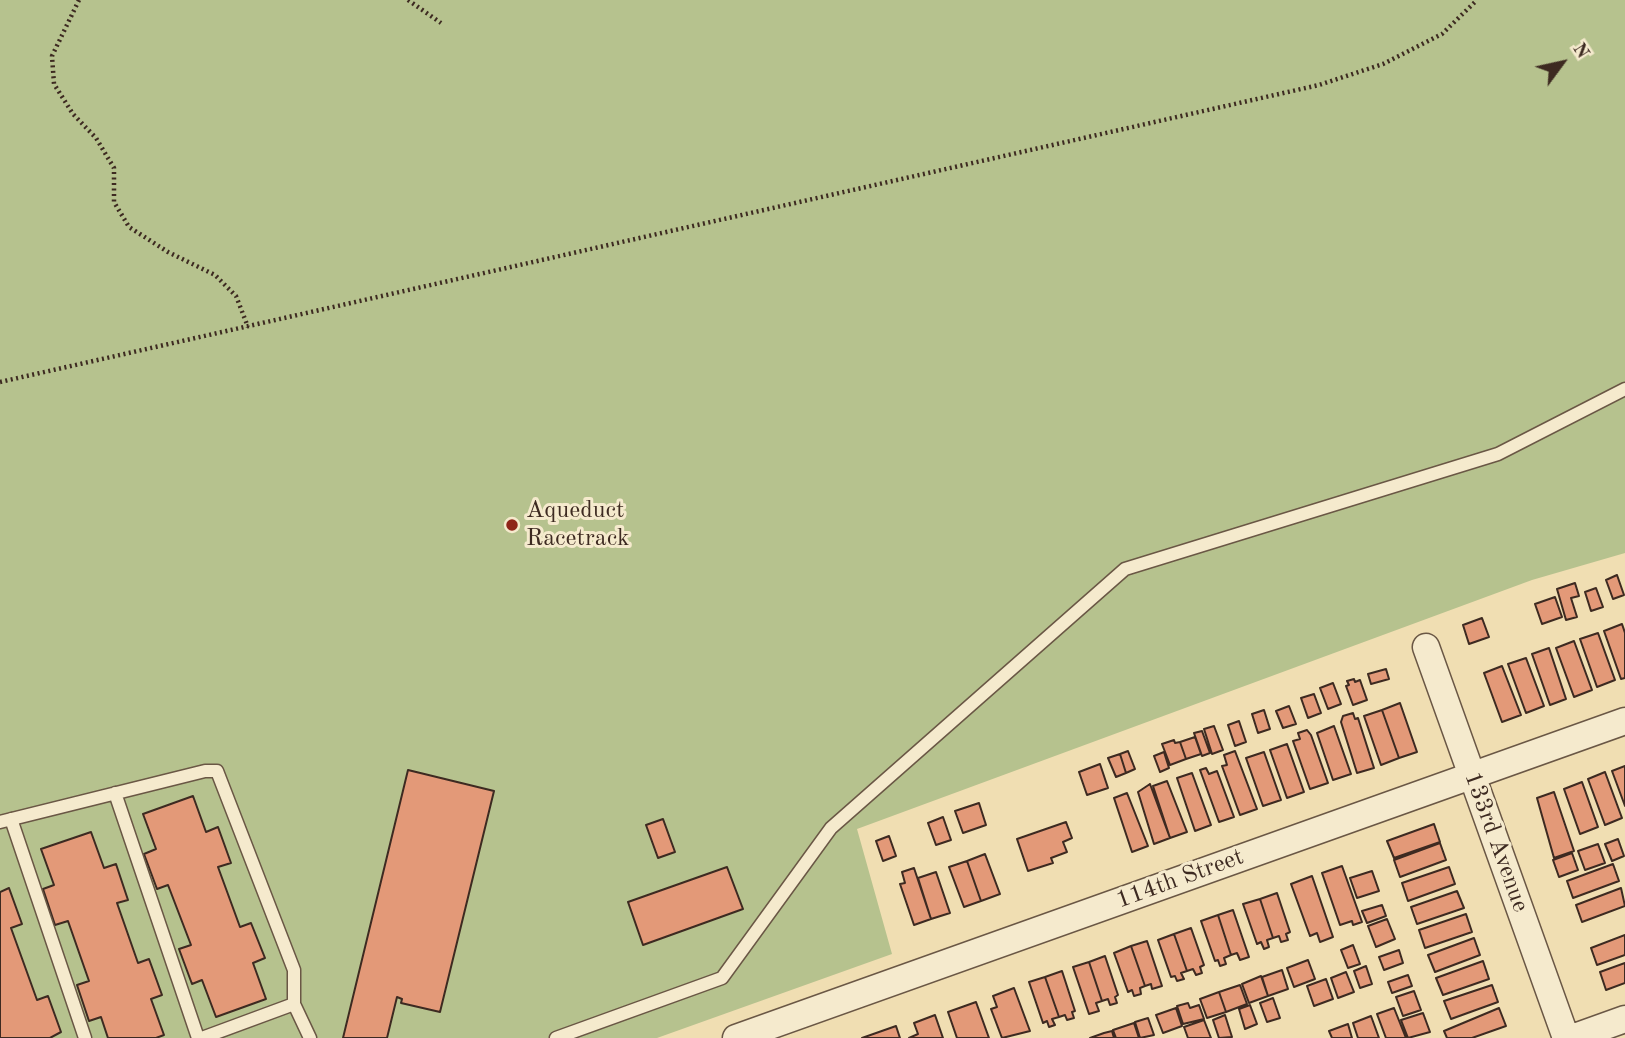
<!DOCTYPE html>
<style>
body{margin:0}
#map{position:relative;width:1625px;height:1038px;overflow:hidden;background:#f0deb2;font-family:"Old Standard TT",serif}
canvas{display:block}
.north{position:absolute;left:1527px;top:28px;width:70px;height:70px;-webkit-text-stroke:5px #f5eacd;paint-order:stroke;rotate:57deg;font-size:19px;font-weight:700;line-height:28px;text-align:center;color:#3d2a21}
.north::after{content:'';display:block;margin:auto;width:24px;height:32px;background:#3d2a21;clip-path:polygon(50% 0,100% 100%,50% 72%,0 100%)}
</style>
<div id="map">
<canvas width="1625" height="1038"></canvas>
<div class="north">N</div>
</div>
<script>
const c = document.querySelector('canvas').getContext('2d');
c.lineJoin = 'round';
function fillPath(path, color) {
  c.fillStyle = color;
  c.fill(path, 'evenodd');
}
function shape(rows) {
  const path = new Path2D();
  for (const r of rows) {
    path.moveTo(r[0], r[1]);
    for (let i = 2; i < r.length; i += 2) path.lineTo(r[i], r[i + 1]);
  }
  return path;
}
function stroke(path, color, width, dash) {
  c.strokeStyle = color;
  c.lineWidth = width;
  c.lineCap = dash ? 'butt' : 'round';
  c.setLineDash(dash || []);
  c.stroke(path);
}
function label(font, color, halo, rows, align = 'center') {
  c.font = font + ' "Old Standard TT",serif';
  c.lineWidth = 6;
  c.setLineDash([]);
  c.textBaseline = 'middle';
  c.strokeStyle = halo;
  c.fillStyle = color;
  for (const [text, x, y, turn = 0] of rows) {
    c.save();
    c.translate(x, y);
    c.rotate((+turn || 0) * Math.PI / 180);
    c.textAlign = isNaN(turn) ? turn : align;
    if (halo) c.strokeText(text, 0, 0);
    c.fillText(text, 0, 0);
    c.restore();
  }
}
const green = shape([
 [0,0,1625,0,1625,553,1532,580,857,829,892,954,657,1038,0,1038]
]);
const building = shape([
 [1617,575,1624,595,1613,599,1606,580,1617,575],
 [1575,583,1579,596,1571,598,1577,617,1566,620,1557,589,1575,583],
 [1596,588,1603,607,1591,611,1585,592,1596,588],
 [1555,597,1562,617,1542,624,1535,604,1555,597],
 [1482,618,1489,637,1469,644,1463,625,1482,618],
 [1622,624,1625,633,1625,678,1621,679,1604,631,1622,624],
 [1598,633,1615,680,1597,687,1580,639,1598,633],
 [1574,641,1592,690,1574,697,1556,648,1574,641],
 [1549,648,1566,699,1550,705,1532,654,1549,648],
 [1526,658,1544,706,1526,713,1508,664,1526,658],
 [1502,666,1521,715,1502,722,1484,673,1502,666],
 [1386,669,1389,679,1371,684,1368,674,1386,669],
 [1354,679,1355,682,1360,680,1367,700,1353,705,1346,686,1349,685,1347,681,1354,679],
 [1333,683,1341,704,1328,709,1320,688,1333,683],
 [1314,694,1321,713,1308,718,1301,698,1314,694],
 [1400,703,1417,752,1399,758,1382,710,1400,703],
 [1289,706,1296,724,1283,728,1276,711,1289,706],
 [1264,710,1270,729,1258,733,1252,714,1264,710],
 [1382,710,1399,758,1381,765,1364,716,1382,710],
 [1353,713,1355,719,1358,718,1374,768,1357,773,1341,722,1343,716,1353,713],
 [1239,721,1246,742,1235,746,1228,725,1239,721],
 [1214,726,1223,750,1212,754,1204,729,1214,726],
 [1334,726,1351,774,1333,780,1317,733,1334,726],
 [1307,730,1311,735,1328,783,1310,789,1293,741,1300,739,1298,733,1307,730],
 [1202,731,1210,753,1202,756,1194,733,1202,731],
 [1195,737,1201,754,1186,759,1180,742,1195,737],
 [1174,740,1175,743,1180,742,1186,759,1170,765,1162,744,1174,740],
 [1287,744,1304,792,1287,798,1270,750,1287,744],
 [1128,751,1135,769,1126,773,1120,754,1128,751],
 [1235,751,1257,809,1240,815,1222,766,1227,765,1224,755,1235,751],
 [1164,752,1169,768,1160,772,1154,756,1164,752],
 [1264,752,1281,800,1263,806,1246,758,1264,752],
 [1120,754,1126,773,1116,777,1108,758,1120,754],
 [1100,764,1108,788,1087,795,1079,772,1100,764],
 [1625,766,1625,806,1612,771,1625,766],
 [1206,768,1209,774,1217,771,1234,817,1219,822,1200,770,1206,768],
 [408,770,494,791,440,1012,401,1003,402,999,397,997,387,1038,343,1038,408,770],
 [1605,772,1622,818,1605,825,1588,779,1605,772],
 [1192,773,1211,825,1195,831,1177,778,1192,773],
 [1167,781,1187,832,1170,838,1153,786,1167,781],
 [1582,782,1598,827,1580,834,1564,789,1582,782],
 [1150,784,1170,838,1154,844,1138,792,1150,784],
 [1554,792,1574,851,1554,858,1537,798,1554,792],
 [1127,793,1148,846,1132,852,1114,798,1127,793],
 [193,796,206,832,218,827,231,863,218,867,240,927,251,923,265,958,253,963,266,999,216,1017,202,980,192,984,179,949,191,945,168,885,157,889,144,854,156,849,143,814,193,796],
 [979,803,986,825,963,833,955,811,979,803],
 [943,817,951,840,936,845,928,823,943,817],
 [663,819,675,852,658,858,646,825,663,819],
 [1066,822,1072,838,1063,842,1067,852,1051,858,1053,863,1028,871,1017,839,1066,822],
 [1434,824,1440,842,1394,858,1387,841,1434,824],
 [91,832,104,868,116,864,128,900,117,903,138,963,149,959,162,995,151,999,164,1035,156,1038,108,1038,101,1017,89,1021,77,985,89,981,68,921,55,925,43,889,54,885,41,849,91,832],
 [889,836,896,856,883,861,876,841,889,836],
 [1618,839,1624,856,1612,861,1605,844,1618,839],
 [1440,843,1446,860,1400,877,1394,860,1440,843],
 [1598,844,1605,863,1585,870,1578,851,1598,844],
 [1572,853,1578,870,1559,877,1553,860,1572,853],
 [985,854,1000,894,981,901,967,861,985,854],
 [967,861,981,901,964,907,949,867,967,861],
 [1613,864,1619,881,1573,898,1567,881,1613,864],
 [1342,866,1362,922,1353,925,1352,921,1340,925,1322,873,1342,866],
 [727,867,743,909,643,945,628,902,727,867],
 [1449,867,1455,884,1408,901,1402,883,1449,867],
 [914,868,931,919,914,925,900,884,905,883,902,872,914,868],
 [1372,871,1379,891,1357,898,1350,878,1372,871],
 [936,872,950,913,931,919,918,878,936,872],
 [1312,876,1333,937,1320,942,1317,933,1310,936,1291,884,1312,876],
 [9,888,22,924,11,928,37,1000,48,996,61,1032,50,1038,0,1038,0,892,9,888],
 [1621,888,1625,906,1582,922,1576,905,1621,888],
 [1457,891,1464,908,1417,924,1411,907,1457,891],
 [1277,893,1290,932,1286,934,1288,940,1281,942,1279,936,1273,938,1260,899,1277,893],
 [1260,899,1273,938,1267,940,1269,947,1264,949,1261,942,1257,944,1243,904,1260,899],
 [1382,905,1386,916,1367,923,1362,911,1382,905],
 [1233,910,1249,957,1240,960,1237,953,1231,955,1218,915,1233,910],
 [1466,914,1472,932,1425,948,1419,930,1466,914],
 [1218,915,1231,955,1224,958,1226,964,1220,966,1218,960,1215,961,1201,921,1218,915],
 [1387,919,1395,939,1376,947,1368,926,1387,919],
 [1191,928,1204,965,1200,967,1202,973,1196,975,1193,969,1187,971,1174,934,1191,928],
 [1174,934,1187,971,1181,973,1184,979,1177,981,1175,976,1171,977,1158,940,1174,934],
 [1625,935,1625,955,1597,965,1591,948,1625,935],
 [1474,938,1480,955,1435,972,1428,955,1474,938],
 [1147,941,1162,986,1152,989,1151,984,1145,986,1131,946,1147,941],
 [1353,945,1360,964,1348,968,1341,950,1353,945],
 [1131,946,1145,986,1140,988,1141,994,1134,996,1132,990,1128,992,1114,953,1131,946],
 [1399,950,1403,963,1384,970,1379,957,1399,950],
 [1105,956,1118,995,1115,997,1117,1003,1110,1005,1108,999,1102,1001,1089,962,1105,956],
 [1308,960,1315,979,1294,987,1287,968,1308,960],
 [1483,961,1489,979,1443,995,1436,978,1483,961],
 [1089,962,1102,1001,1096,1003,1099,1011,1089,1014,1073,967,1089,962],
 [1625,963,1625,983,1606,990,1600,972,1625,963],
 [1366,966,1372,984,1360,988,1354,971,1366,966],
 [1282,970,1288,989,1268,996,1262,977,1282,970],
 [1062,971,1075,1011,1072,1012,1074,1018,1067,1020,1065,1015,1059,1017,1045,977,1062,971],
 [1346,972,1354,992,1338,998,1331,978,1346,972],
 [1408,975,1412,986,1392,993,1388,982,1408,975],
 [1261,976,1268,996,1249,1003,1242,984,1261,976],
 [1045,977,1059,1017,1052,1019,1055,1025,1049,1027,1047,1021,1043,1023,1029,982,1045,977],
 [1326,979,1333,999,1314,1006,1307,986,1326,979],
 [1240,985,1247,1004,1226,1012,1219,992,1240,985],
 [1492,985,1498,1002,1451,1019,1444,1001,1492,985],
 [1014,988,1030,1031,1002,1038,991,1009,997,1007,993,996,1014,988],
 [1414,991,1421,1010,1403,1016,1396,997,1414,991],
 [1219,992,1226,1012,1207,1018,1200,999,1219,992],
 [1273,998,1280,1018,1267,1022,1260,1003,1273,998],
 [976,1002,989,1038,957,1038,948,1012,976,1002],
 [1188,1003,1190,1008,1199,1005,1204,1019,1183,1024,1177,1006,1188,1003],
 [1250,1005,1257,1024,1245,1029,1239,1009,1250,1005],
 [1176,1008,1182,1026,1163,1033,1156,1015,1176,1008],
 [1394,1008,1406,1038,1386,1038,1377,1014,1394,1008],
 [1499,1008,1506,1026,1472,1038,1447,1038,1444,1031,1499,1008],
 [1423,1013,1430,1032,1408,1038,1401,1020,1423,1013],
 [935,1015,943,1038,909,1038,918,1034,914,1023,935,1015],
 [1225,1015,1232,1037,1219,1038,1213,1020,1225,1015],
 [1371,1016,1379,1038,1358,1038,1353,1023,1371,1016],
 [1148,1018,1154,1035,1140,1038,1135,1022,1148,1018],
 [1204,1020,1211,1038,1188,1038,1184,1027,1204,1020],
 [1134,1023,1139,1038,1116,1038,1113,1030,1134,1023],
 [1348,1024,1352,1038,1332,1038,1329,1031,1348,1024],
 [896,1026,900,1038,862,1038,896,1026],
 [1112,1031,1114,1038,1090,1038,1104,1033,1112,1031]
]);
const path = shape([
 [79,0,52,56,54,84,73,114,96,138,114,168,114,202,129,227,168,252,215,275,236,296,248,327],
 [408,0,441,23],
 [0,382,1319,85,1383,64,1442,34,1477,0]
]);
const service = shape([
 [115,793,198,1038],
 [11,819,85,1038],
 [0,822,205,771,217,771,294,970,294,1004,202,1038],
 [294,1004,310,1038],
 [556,1038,722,978,831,828,1125,569,1498,454,1625,389]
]);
const minor = shape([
 [1426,647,1566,1038],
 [736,1038,1625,721],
 [1572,1038,1625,1019]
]);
const markers = [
 [512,525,7,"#8f2418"]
];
const poiNames = [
 ["Aqueduct",526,511],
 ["Racetrack",526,539]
];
const streetNames = [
 ["133rd Avenue",1496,842,70],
 ["114th Street",1180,879,-20]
];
fillPath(green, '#b6c28e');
fillPath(building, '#e39978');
stroke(building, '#3d2a21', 2);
stroke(service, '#6a5745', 15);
stroke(minor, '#6a5745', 29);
stroke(path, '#3d2a21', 4.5, [2, 3.5]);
stroke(service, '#f5eacd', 12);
stroke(minor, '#f5eacd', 26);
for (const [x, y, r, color] of markers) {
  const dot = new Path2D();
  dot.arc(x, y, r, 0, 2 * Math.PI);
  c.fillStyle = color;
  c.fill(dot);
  stroke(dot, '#f5eacd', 2.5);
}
label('24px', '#3d2a21', '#f5eacd', poiNames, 'left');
label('24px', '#3d2a21', '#f5eacd', streetNames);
</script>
